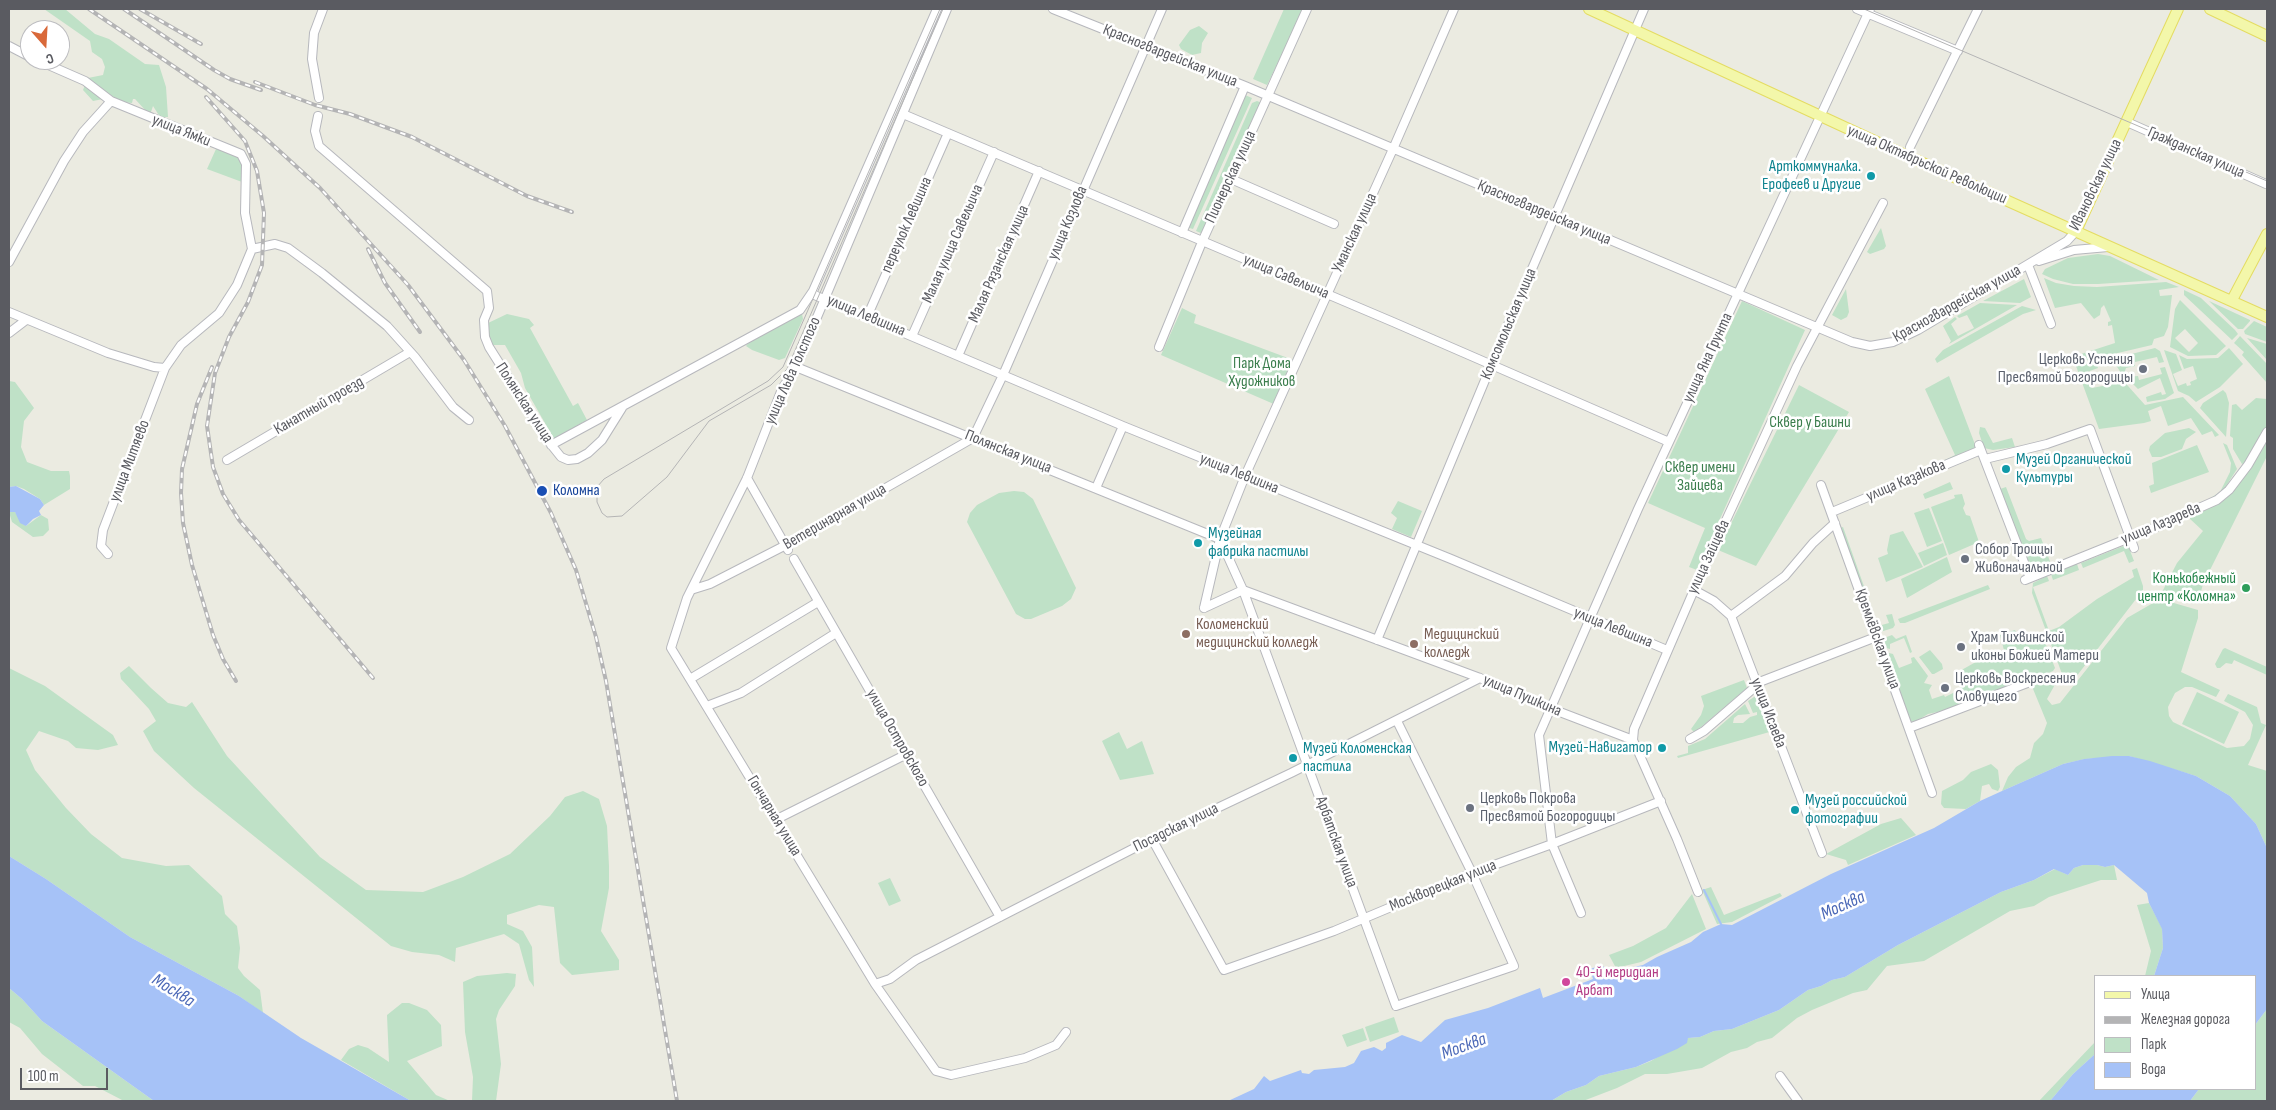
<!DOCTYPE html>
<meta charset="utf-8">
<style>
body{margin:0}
#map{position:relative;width:2276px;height:1110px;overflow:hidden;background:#ebebe1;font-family:"Sofia Sans Condensed",sans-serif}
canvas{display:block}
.frame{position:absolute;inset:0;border:10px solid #5a5b61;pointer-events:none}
.legend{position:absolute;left:2094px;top:975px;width:162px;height:115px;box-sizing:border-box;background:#fff;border:1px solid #bdbdc0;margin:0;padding:6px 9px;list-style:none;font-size:15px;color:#5a5b61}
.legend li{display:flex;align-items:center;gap:10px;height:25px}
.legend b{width:25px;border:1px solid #bdbdc0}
.north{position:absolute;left:20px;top:20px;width:50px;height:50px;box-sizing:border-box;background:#fff;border:1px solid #bdbdc0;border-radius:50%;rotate:161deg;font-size:14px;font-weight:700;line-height:20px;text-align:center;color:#5a5b61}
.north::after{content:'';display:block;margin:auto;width:18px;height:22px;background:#d9693a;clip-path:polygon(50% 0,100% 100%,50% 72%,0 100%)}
.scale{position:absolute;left:20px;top:1068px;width:88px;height:22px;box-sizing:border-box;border:2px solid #5a5b61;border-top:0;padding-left:6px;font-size:15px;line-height:18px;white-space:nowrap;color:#5a5b61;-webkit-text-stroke:4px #fff;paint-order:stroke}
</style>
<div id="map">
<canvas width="2276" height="1110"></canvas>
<div class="frame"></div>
<ul class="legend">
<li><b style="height:6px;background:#f3f7aa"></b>Улица</li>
<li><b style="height:6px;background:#b4b4b5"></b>Железная дорога</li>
<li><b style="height:14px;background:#bfe1c7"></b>Парк</li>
<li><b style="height:14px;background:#a6c2f7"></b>Вода</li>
</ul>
<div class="north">С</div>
<div class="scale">100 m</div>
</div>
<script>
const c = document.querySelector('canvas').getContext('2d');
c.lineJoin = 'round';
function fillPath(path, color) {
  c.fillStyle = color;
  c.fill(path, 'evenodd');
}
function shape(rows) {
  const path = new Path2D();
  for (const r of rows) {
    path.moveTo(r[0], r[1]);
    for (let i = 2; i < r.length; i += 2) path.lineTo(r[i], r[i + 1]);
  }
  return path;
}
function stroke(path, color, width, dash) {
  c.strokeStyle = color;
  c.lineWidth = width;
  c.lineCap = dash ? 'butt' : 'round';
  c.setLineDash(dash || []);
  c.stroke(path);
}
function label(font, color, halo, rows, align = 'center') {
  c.font = font + ' "Sofia Sans Condensed",sans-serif';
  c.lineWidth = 5;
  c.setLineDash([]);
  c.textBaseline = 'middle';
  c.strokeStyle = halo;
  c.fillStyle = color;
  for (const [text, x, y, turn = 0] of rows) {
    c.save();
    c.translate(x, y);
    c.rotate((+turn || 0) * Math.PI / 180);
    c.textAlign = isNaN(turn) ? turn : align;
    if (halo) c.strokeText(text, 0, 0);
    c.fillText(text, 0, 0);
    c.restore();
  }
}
const green = shape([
 [44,9,65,9,95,34,109,39,145,64,159,65,166,87,168,117,160,117,153,106,151,112,147,112,135,99,133,99,132,103,122,102,109,94,103,99,93,101,83,90,88,78,103,75,105,67,102,59,92,52,90,41],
 [1284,9,1304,9,1267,85,1253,79],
 [1199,26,1208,33,1202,43,1201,53,1192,55,1181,49,1179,45,1190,30],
 [1245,95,1252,98,1193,229,1186,227],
 [1257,101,1262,103,1203,234,1196,231,1252,103],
 [216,149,238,155,246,169,242,182,207,169],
 [1881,228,1886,246,1884,249,1870,254,1867,252],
 [2098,254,2110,256,2159,280,2098,284,2073,284,2053,279,2042,274,2045,269,2068,258],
 [2044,278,2056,283,2074,286,2097,287,2166,282,2179,287,2159,290,2160,296,2172,295,2168,327,2164,336,2154,339,2152,345,2075,363,2075,356,2115,343,2112,325,2108,326,2108,322,2111,321,2104,305,2101,308,2100,315,2094,319,2081,303,2055,308],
 [2024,279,2031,297,2020,303,1983,301],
 [1846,289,1849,312,1847,317,1841,320,1832,315],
 [2184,290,2201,298,2235,330,2238,334,2232,340,2184,295],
 [2180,300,2226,346,2216,355,2188,356,2170,347,2175,309],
 [2185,329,2198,343,2189,352,2175,338],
 [1742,301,1805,330,1697,570,1689,567,1705,528,1648,503],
 [2209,301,2250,320,2250,321,2243,329,2238,329],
 [1980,303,2017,305,1949,344,1951,341,1943,326,1955,317,1957,319,1951,324,1958,336,1974,328,1967,315,1959,318,1957,316],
 [2022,306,2036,310,2023,314,1937,363,1935,359,1943,350],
 [1182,308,1196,315,1194,323,1296,361,1276,405,1161,355],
 [507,314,529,319,534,325,530,328,573,406,578,403,587,420,554,439,525,388,521,373,505,345,493,345,486,330,486,324],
 [802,314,803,319,785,358,779,360,752,350,746,346,751,340],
 [2254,321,2267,327,2267,342,2245,334,2244,331],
 [2240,336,2267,364,2267,383,2242,355,2244,352,2234,343],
 [2247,338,2267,344,2267,360],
 [2155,348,2160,351,2164,362,2159,363,2157,357,2135,362,2135,366,2126,368,2124,374,2121,373,2112,359],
 [2229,348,2243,364,2220,387,2196,402,2189,396,2178,391,2164,350,2176,354,2182,370,2173,374,2178,386,2186,383,2187,386,2191,385,2190,382,2197,379,2193,366,2184,369,2179,355,2187,359,2218,358],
 [2096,362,2098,368,2087,372,2090,375,2088,379,2092,383,2090,385,2092,388,2113,384,2112,379,2120,377,2145,405,2183,397,2219,435,2215,437,2212,431,2202,435,2191,418,2168,426,2161,406,2148,411,2151,421,2144,423,2099,429,2076,366],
 [2165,367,2174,393,2165,399,2147,402,2146,397,2161,392,2162,395,2166,394,2160,378,2138,389,2126,377,2138,376,2139,380,2162,374,2160,368],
 [1949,376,1976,447,1946,462,1945,460,1955,455,1925,389],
 [9,381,15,382,34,408,24,421,21,447,27,462,51,471,69,471,70,476,70,489,44,505,40,499,24,489,16,486,9,487],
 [1799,385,1849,412,1756,566,1718,550],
 [2223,390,2226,393,2229,403,2226,437,2200,408,2203,403],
 [2256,398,2267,399,2267,426,2246,463,2242,464,2233,449,2233,438,2230,436,2232,405,2236,404,2242,410],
 [1980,427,1985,428,1993,443,2012,438,2015,447,1993,450,1984,448,1979,433],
 [2189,428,2196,432,2186,439,2182,449,2161,457,2152,457,2149,450,2150,446,2165,433],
 [2267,437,2267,456,2203,584,2198,603,2161,594,2177,563,2203,531,2189,518,2222,502],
 [2223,443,2227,445,2237,469,2221,494,2214,498,2209,499,2220,492,2230,472,2231,463],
 [2197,445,2209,472,2151,493,2149,486,2154,484,2152,463],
 [1950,482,1953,489,1925,499,1923,494],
 [2006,487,2026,539,2029,541,2041,538,2051,564,2035,570,2030,565,2000,489],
 [1014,491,1024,492,1033,499,1076,588,1071,599,1062,606,1031,619,1025,619,1016,614,967,522,970,513,977,505,999,493],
 [1962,494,1965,504,1963,508,1966,515,1970,516,1979,542,1949,555,1931,507,1955,498,1954,495],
 [1398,501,1422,511,1411,537,1392,529,1397,518,1391,513],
 [1929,508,1942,541,1927,547,1914,513],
 [9,512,15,512,26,526,41,515,48,519,49,530,43,536,33,537,12,522],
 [1843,527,1878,626,1889,623,1886,615,1892,614,1895,625,1893,628,1880,632,1877,631,1840,528],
 [1903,531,1923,567,1886,582,1878,558,1888,554,1887,550,1890,535],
 [1943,543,1947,555,1924,566,1918,553],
 [2126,545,2129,548,2134,561,2129,563,2124,551,2083,568,2081,563],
 [1947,557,1952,572,1907,598,1901,579],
 [2077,564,2079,570,2053,580,2051,574],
 [2137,568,2143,586,2143,590,2069,686,2065,682,2032,593,2033,583,2047,576,2049,581,2033,587,2049,631,2059,627,2097,599,2134,577,2132,570],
 [1988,585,1990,589,1905,623,1900,623,1898,619],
 [2160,599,2198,610,2198,618,2181,672,2220,690,2216,697,2192,687,2185,687,2175,693,2168,707,2169,716,2173,722,2227,748,2244,746,2250,739,2253,725,2245,712,2224,701,2228,694,2257,707,2261,723,2266,725,2248,765,2267,771,2267,848,2256,824,2230,796,2196,776,2129,756,2085,759,2063,764,2002,791,2008,777,2016,767,2030,758,2034,743,2043,734,2047,723,2031,684,2057,676,2058,679,2047,699,2052,705,2060,703,2127,618],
 [2015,630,2020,642,2041,632,2055,668,2053,671,2028,681,2019,679,2013,686,1951,709,1928,714,1915,722,1909,721,1885,652,1893,654,1899,668,1912,663,1911,658,1914,657,1928,676,1924,683,1932,685,1929,690,1932,699,1944,695,1945,697,1961,689,1957,676,1958,672,1990,654,1991,656,1995,654,1994,651,2005,654,2000,635],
 [1892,635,1896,639,1906,635,1912,652,1910,653,1904,638,1890,644,1890,649,1883,647,1881,643,1884,638],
 [2225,648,2267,667,2267,675,2234,660,2232,664,2226,663,2220,668,2217,668,2215,664,2223,649],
 [1930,650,1942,664,1943,669,1934,674,1932,674,1919,657],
 [129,666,151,688,168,703,186,707,192,702,227,756,320,857,366,890,423,892,463,877,510,854,550,816,565,797,583,791,599,799,607,826,609,866,609,888,601,931,619,960,619,970,572,975,560,963,554,907,539,905,507,915,507,924,523,931,532,947,534,987,529,980,519,944,504,934,456,948,455,962,439,955,412,952,391,946,194,788,154,751,143,731,156,721,149,709,121,679,120,673],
 [9,668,45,686,113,735,118,745,98,750,76,748,68,741,39,731,26,750,35,770,66,808,91,834,122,858,166,866,189,865,222,896,225,914,237,926,240,948,238,968,244,976,260,990,263,1013,239,996,130,937,46,879,9,856],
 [1744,680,1747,688,1701,727,1694,732,1691,729,1701,715,1704,706,1701,696],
 [2197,692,2239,712,2224,744,2182,724],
 [1757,695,1759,696,1773,731,1678,758,1677,756,1688,753,1688,746,1705,739,1745,704,1750,714,1738,715,1734,718,1733,723,1743,723,1750,717,1757,715,1757,712,1753,713,1748,701],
 [1119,732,1127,749,1142,741,1154,774,1120,780,1102,741],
 [1991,764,1998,770,2000,787,1998,791,1992,789,1989,784,1982,786,1980,801,1966,809,1944,808,1941,804,1942,791,1963,780,1971,772],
 [1901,818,1916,835,1848,865,1846,860,1826,854,1881,824],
 [2083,865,2097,865,2105,867,2114,865,2117,880,2101,880,2049,897,2034,906,2010,911,1924,961,1887,966,1867,990,1853,993,1812,1010,1797,1018,1772,1038,1757,1042,1747,1048,1731,1052,1702,1068,1667,1074,1645,1074,1617,1088,1583,1101,1551,1101,1566,1092,1586,1085,1599,1076,1636,1067,1651,1061,1688,1038,1700,1037,1714,1031,1732,1029,1779,1010,1808,990,1821,986,1832,980,1845,977,1898,945,2001,892,2034,880,2055,869,2068,875,2074,868],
 [890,878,901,901,889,906,878,883],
 [1711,887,1724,915,1780,893,1782,896,1732,922,1717,924,1702,890],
 [1692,894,1706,929,1641,962,1616,968,1609,955,1633,946,1666,928],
 [2149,903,2162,928,2163,948,2154,976,2145,976,2151,951,2137,905],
 [507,973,516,974,515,986,499,1010,496,1019,501,1064,496,1101,472,1101,473,1077,465,1032,463,982,477,976],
 [9,988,22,999,42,1021,154,1101,124,1101,95,1086,83,1086,42,1054,20,1028,9,1022],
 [402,1003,409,1003,427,1010,441,1025,442,1046,407,1061,436,1095,450,1101,411,1101,341,1060,349,1049,358,1045,368,1048,389,1062,387,1015],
 [2267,1009,2267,1101,2190,1101,2199,1089,2255,1089,2255,1025],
 [1394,1017,1399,1032,1370,1042,1365,1027],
 [1363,1028,1367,1040,1347,1047,1342,1035],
 [2095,1042,2095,1054,2073,1074,2050,1101,2039,1101]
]);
const water = shape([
 [16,486,40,499,44,505,39,511,41,515,33,519,26,526,20,523,15,512,9,512,9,487],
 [2112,756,2129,756,2150,761,2196,776,2230,796,2256,824,2267,848,2267,1009,2255,1025,2255,976,2154,976,2163,948,2162,929,2149,903,2147,893,2114,865,2105,867,2097,865,2083,865,2074,868,2068,875,2054,869,2034,880,2001,892,1898,945,1845,977,1832,980,1821,986,1808,990,1779,1010,1732,1029,1714,1031,1700,1037,1688,1038,1687,1043,1677,1049,1636,1067,1599,1076,1586,1085,1566,1092,1551,1101,1228,1101,1254,1089,1264,1076,1270,1081,1301,1070,1302,1073,1309,1074,1314,1070,1345,1067,1354,1063,1361,1051,1374,1047,1382,1051,1386,1048,1386,1043,1402,1035,1421,1042,1445,1020,1488,1008,1540,988,1543,998,1593,979,1590,969,1602,965,1606,969,1615,971,1643,965,1657,957,1691,942,1703,932,1721,924,1732,925,1831,874,1934,828,1980,801,2002,791,2063,764,2084,759],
 [9,856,46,879,130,937,239,996,301,1038,411,1101,154,1101,42,1021,22,999,9,988],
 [2095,1054,2095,1089,2199,1089,2190,1101,2050,1101,2073,1074]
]);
const stream = shape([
 [1704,890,1721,924]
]);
const minor = shape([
 [947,9,796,367,782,389,747,478,687,598,671,648,875,984,936,1071,951,1075,1025,1058,1056,1045,1066,1032],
 [1053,9,1245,86,1852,342,1870,346,1893,342,1918,330,2067,241,2076,231],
 [1857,9,1958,51],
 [9,46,30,57],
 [37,60,85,81,111,101,241,154,246,164,245,213,252,249],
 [319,98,312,59,314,33,323,9],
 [903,114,1393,322,1669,442],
 [318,116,315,131,319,146,487,291,489,308,484,320,485,337,489,347,549,442,561,457,568,460,577,459,588,453,602,440,622,408],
 [2127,122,2266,184],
 [1910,147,1978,9],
 [1231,179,1334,224],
 [1182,233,1245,86],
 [252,249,275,244,288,248,322,273,387,326,415,357,453,407,469,420],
 [2039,261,2074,250,2108,247],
 [9,262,64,161,83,132,111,101],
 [2028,265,2051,324],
 [812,294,1123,426,1451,559,1667,650],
 [9,312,108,353,154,367,165,368,181,345,219,313,237,285,252,249],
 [867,317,948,133],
 [9,333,26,320],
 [912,336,994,152],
 [1159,347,1202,242,1307,9],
 [958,356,1039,171],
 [796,367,1220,539],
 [551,445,800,310,813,291,937,9],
 [1979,445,2030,578],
 [1985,459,2047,444,2090,429,2134,548],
 [227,460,410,352],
 [747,478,788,550],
 [1821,485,1932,793],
 [1096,488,1123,426],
 [1832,512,1981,450],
 [1220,539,1243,590,1396,1006,1514,966,1472,873,1397,721],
 [108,554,101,546,103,530,165,368],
 [794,559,1000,917],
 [2025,580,2154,528,2217,500,2229,490,2248,465,2267,432],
 [694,589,710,584,786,545,973,438,1003,375,1162,9],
 [1243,590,1480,678,1552,709,1633,740],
 [1694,590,1714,601,1731,616,1822,853],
 [1204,608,1220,539,1245,476,1393,149,1454,9],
 [1204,608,1243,590],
 [1731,616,1785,576,1813,543,1835,523],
 [1377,640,1510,320,1644,9],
 [690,679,818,602],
 [707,706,741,693,836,633],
 [1909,728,2030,682],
 [1690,739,1704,731,1762,681,1876,637],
 [777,819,907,754],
 [1152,839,1224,970,1334,931,1472,873,1552,844,1661,801],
 [1698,892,1677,839,1633,740,1634,729,1694,590,1797,366,1883,203],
 [1581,913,1552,844,1539,735,1638,509,1870,9],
 [875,984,890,979,916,960,1152,839,1291,773,1480,678],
 [1780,1076,1798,1101]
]);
const major = shape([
 [1589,9,1905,155,2267,317],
 [2210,9,2267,36],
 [2076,231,2178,9],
 [2232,300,2267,234]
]);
const tram = shape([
 [940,9,783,367,768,381,604,479,597,487,597,502,602,513,607,517,622,516,667,477,709,421,771,385,787,369,943,9],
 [1864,9,2267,181]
]);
const rail = shape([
 [89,9,207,89,263,136,320,188,408,285,464,360,505,426,551,513,576,570,596,637,606,681,677,1101],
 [124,9,214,70,230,79,261,90],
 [140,9,201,44],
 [255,82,315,105,350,114,412,137,527,196,572,212],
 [206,97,245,141,257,171,264,213,262,265,248,302,229,337,215,373,207,426,213,467,223,494,239,520,373,678],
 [368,249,385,283,420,332],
 [212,367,197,404,182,469,181,493,183,523,192,565,213,635,223,659,236,681]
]);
const markers = [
 [1871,176,5,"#0f9aa8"],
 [2143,369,5,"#6b7280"],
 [2006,469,5,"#0f9aa8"],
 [542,491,6,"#1a4fb4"],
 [1198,543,5,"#0f9aa8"],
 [1965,559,5,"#6b7280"],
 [2246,588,5,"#2e9e5b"],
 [1186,634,5,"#8d6e63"],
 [1414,644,5,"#8d6e63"],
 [1961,647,5,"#6b7280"],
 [1945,688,5,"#6b7280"],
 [1662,748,5,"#0f9aa8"],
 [1293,758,5,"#0f9aa8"],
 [1470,808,5,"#6b7280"],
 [1795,810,5,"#0f9aa8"],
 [1566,982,5,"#d1479c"]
];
const streetNames = [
 ["Красногвардейская улица",1170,56,22],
 ["улица Ямки",181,131,22],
 ["Гражданская улица",2196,153,24],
 ["улица Октябрьской Революции",1927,165,24],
 ["Пионерская улица",1231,177,-65],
 ["Ивановская улица",2096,185,-64],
 ["Красногвардейская улица",1544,213,23],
 ["улица Козлова",1068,223,-67],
 ["переулок Левшина",907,225,-66],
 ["Уманская улица",1355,233,-65],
 ["Малая улица Савельича",953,244,-66],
 ["Малая Рязанская улица",999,264,-66],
 ["улица Савельича",1286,277,23],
 ["Красногвардейская улица",1957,304,-29],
 ["улица Левшина",866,316,23],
 ["Комсомольская улица",1509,324,-67],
 ["улица Яна Грунта",1708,358,-65],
 ["улица Льва Толстого",793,371,-66],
 ["Полянская улица",524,403,57],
 ["Канатный проезд",319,406,-30],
 ["Полянская улица",1008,452,22],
 ["улица Митяево",130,461,-69],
 ["улица Левшина",1239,474,22],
 ["улица Казакова",1906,481,-23],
 ["Ветеринарная улица",835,517,-30],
 ["улица Лазарева",2161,524,-23],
 ["улица Зайцева",1709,557,-65],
 ["улица Левшина",1613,628,22],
 ["Кремлёвская улица",1877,639,70],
 ["улица Пушкина",1522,696,23],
 ["улица Исаева",1768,713,69],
 ["улица Островского",897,738,60],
 ["Гончарная улица",774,816,59],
 ["Посадская улица",1176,828,-26],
 ["Арбатская улица",1336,842,70],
 ["Москворецкая улица",1443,886,-22]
];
const cultureNames = [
 ["Арткоммуналка.",1861,167,"right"],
 ["Ерофеев и Другие",1861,185,"right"],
 ["Музей Органической",2016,460],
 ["Культуры",2016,478],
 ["Музейная",1208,534],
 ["фабрика пастилы",1208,552],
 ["Музей-Навигатор",1652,748,"right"],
 ["Музей Коломенская",1303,749],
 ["пастила",1303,767],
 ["Музей российской",1805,801],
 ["фотографии",1805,819]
];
const worshipNames = [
 ["Церковь Успения",2133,360,"right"],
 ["Пресвятой Богородицы",2133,378,"right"],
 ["Собор Троицы",1975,550],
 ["Живоначальной",1975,568],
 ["Храм Тихвинской",1971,638],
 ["иконы Божией Матери",1971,656],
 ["Церковь Воскресения",1955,679],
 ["Словущего",1955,697],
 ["Церковь Покрова",1480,799],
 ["Пресвятой Богородицы",1480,817]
];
const parkNames = [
 ["Парк Дома",1262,364],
 ["Художников",1262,382],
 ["Сквер у Башни",1810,423],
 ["Сквер имени",1700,468],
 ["Зайцева",1700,486]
];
const transitNames = [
 ["Коломна",553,491]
];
const leisureNames = [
 ["Конькобежный",2236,579],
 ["центр «Коломна»",2236,597]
];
const educationNames = [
 ["Коломенский",1196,625],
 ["медицинский колледж",1196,643],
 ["Медицинский",1424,635],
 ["колледж",1424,653]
];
const hotelNames = [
 ["40-й меридиан",1576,973],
 ["Арбат",1576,991]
];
const waterNames = [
 ["Москва",1843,906,-24],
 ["Москва",173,991,32],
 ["Москва",1464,1047,-20]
];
fillPath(green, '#bfe1c7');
fillPath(water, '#a6c2f7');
stroke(stream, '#a6c2f7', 2);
stroke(minor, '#b7b8bd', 10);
stroke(major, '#e4dc62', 12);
stroke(minor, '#fff', 8);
stroke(major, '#f3f7aa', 10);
stroke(tram, '#b4b4b5', 1);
stroke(rail, '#b4b4b5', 4);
stroke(rail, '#fff', 2, [5.5]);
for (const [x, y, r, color] of markers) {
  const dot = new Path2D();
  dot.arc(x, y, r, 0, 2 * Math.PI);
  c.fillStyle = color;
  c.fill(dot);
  stroke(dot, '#fff', 2);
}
label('16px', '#5a5b61', '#fff', streetNames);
label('16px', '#0d838f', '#fff', cultureNames, 'left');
label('16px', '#5b616d', '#fff', worshipNames, 'left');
label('16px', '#3b7e4d', '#fff', parkNames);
label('16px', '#164399', '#fff', transitNames, 'left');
label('16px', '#27864d', '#fff', leisureNames, 'right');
label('16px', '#785e54', '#fff', educationNames, 'left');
label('16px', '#b23c85', '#fff', hotelNames, 'left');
label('italic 18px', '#4b68b7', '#fff', waterNames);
</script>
